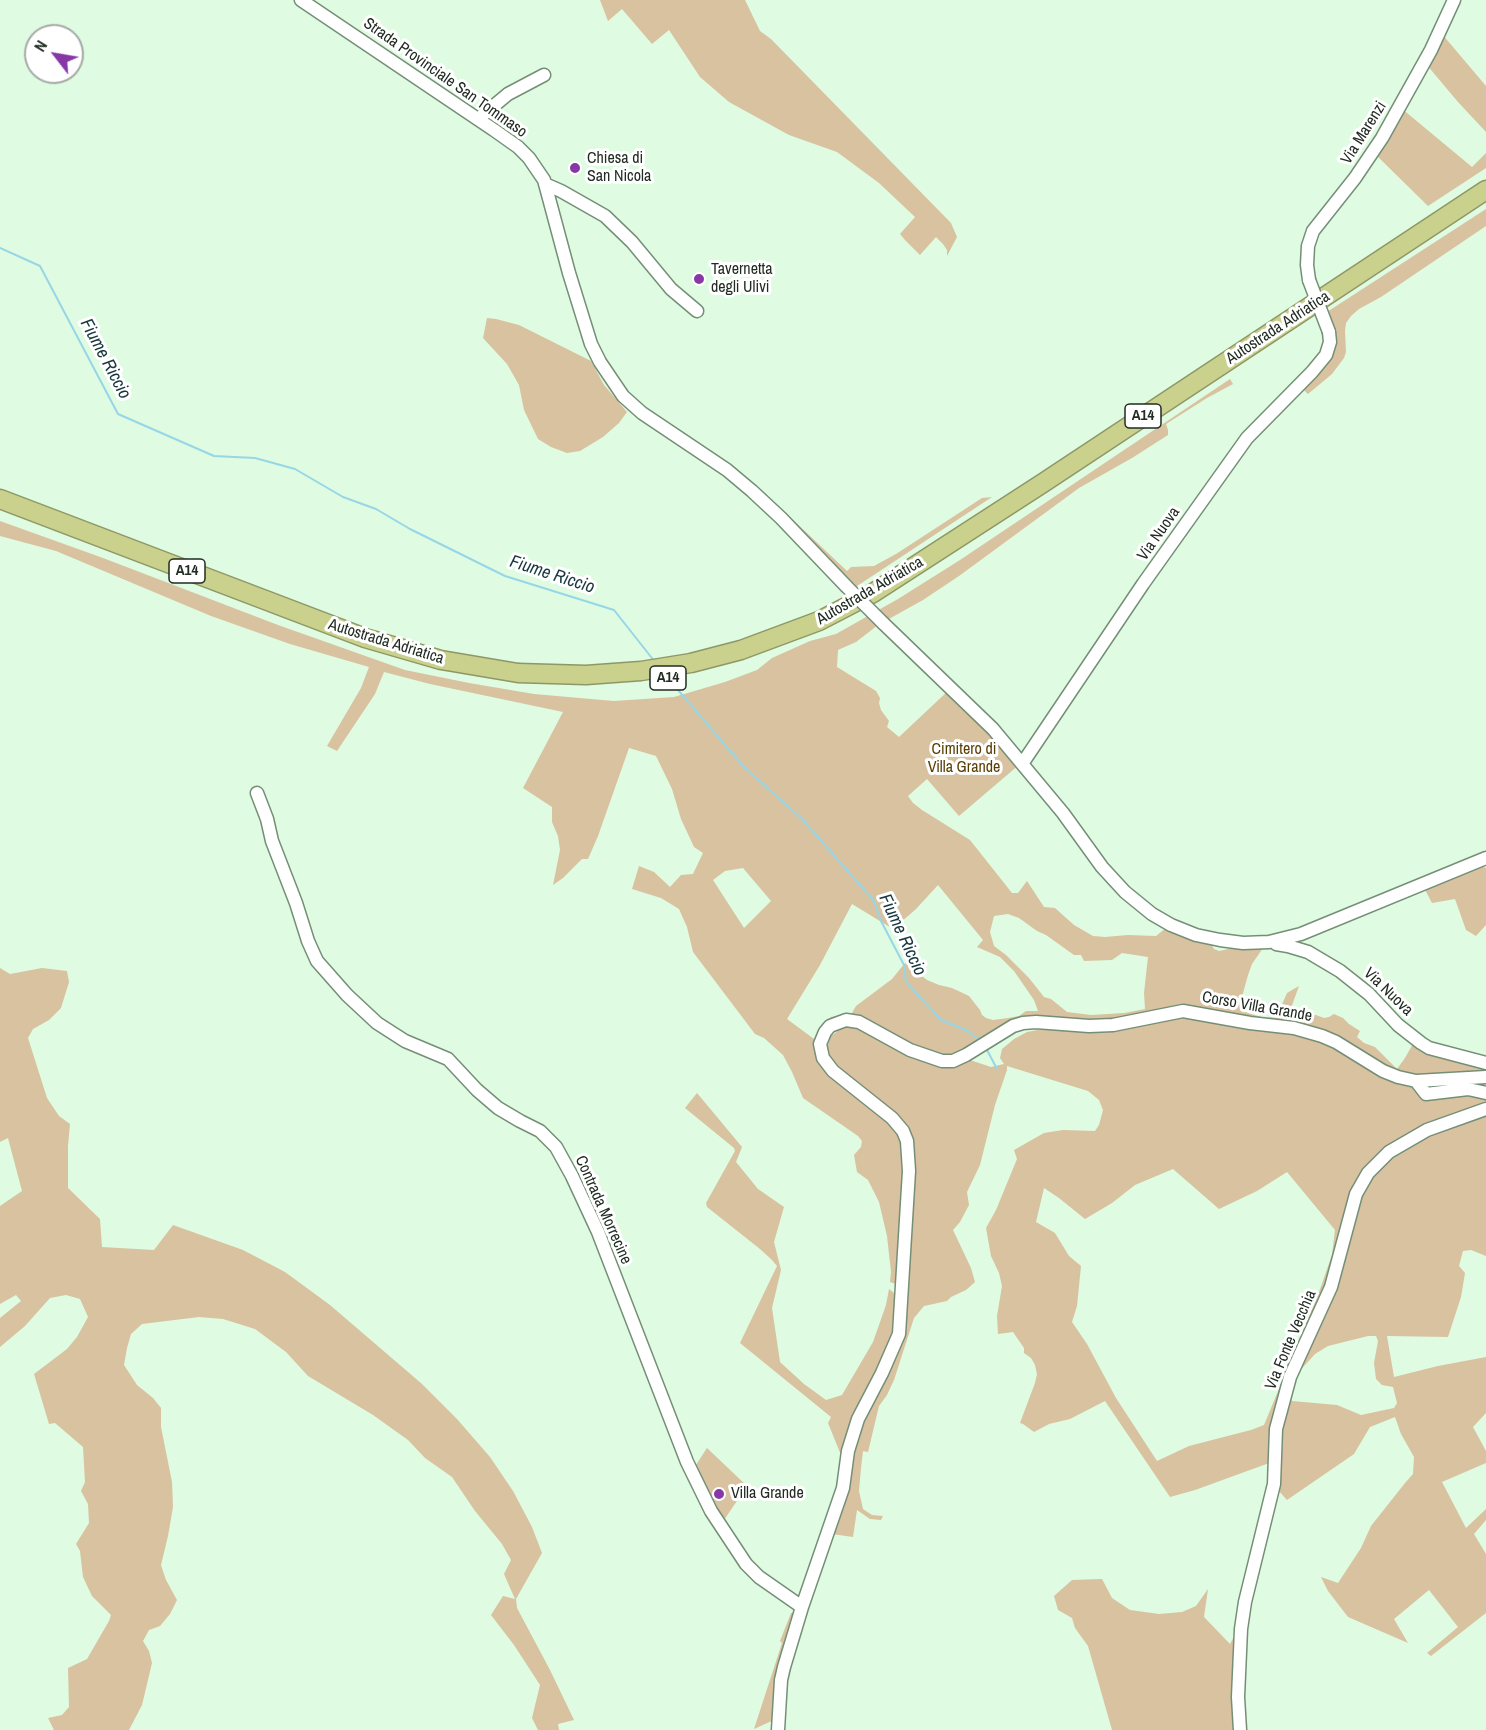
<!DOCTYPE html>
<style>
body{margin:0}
#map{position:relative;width:1486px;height:1730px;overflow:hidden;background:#dffbe1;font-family:"Archivo Narrow",sans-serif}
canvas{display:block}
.north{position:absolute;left:24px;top:24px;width:60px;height:60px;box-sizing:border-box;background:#fff;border:2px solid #a6aba7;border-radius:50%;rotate:301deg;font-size:16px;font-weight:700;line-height:24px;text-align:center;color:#212c22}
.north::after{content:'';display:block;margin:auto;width:21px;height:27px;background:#8737a6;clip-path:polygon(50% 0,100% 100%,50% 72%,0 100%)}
</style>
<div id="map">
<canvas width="1486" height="1730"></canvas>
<div class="north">N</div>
</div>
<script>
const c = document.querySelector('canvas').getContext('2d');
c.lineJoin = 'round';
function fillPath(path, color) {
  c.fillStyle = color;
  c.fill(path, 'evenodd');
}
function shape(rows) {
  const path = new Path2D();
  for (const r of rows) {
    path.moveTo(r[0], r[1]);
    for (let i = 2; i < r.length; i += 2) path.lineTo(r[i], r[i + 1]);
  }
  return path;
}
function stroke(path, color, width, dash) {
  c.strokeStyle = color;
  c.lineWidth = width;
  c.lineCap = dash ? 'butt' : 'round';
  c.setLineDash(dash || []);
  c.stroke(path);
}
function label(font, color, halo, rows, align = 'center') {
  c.font = font + ' "Archivo Narrow",sans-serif';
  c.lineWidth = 6;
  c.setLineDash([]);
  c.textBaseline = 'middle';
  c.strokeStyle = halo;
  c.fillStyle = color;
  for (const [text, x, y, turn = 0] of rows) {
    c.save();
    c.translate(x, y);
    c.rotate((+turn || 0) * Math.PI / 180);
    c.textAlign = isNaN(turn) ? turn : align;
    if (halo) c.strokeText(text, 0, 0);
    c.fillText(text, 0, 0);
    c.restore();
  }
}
const green = shape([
 [600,0,745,0,760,31,771,39,951,223,957,237,947,256,947,250,943,244,936,237,920,255,905,240,900,234,915,217,879,183,837,152,789,135,729,102,700,77,669,30,652,44,622,9,608,21],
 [1442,34,1486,86,1486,132,1458,102,1426,64],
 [1401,108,1472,167,1486,153,1486,168,1428,206,1374,153],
 [1486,209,1486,226,1381,297,1359,309,1351,316,1346,323,1345,331,1346,352,1344,358,1332,374,1308,394,1302,388,1327,361,1327,312],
 [487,318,496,319,519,325,591,361,604,385,627,412,619,423,603,437,580,451,567,453,551,447,538,439,524,410,519,385,507,364,483,338],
 [1230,379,1233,384,1207,398,1166,424,1168,430,1168,435,1132,458,1079,488,959,576,923,600,878,625,856,642,838,650,837,667,876,691,880,698,879,703,881,710,889,721,887,727,899,737,949,690,1020,764,959,816,927,779,908,796,913,803,922,810,970,840,1012,893,1018,893,1027,881,1044,907,1055,908,1074,925,1093,936,1105,937,1128,935,1156,936,1166,928,1210,942,1214,949,1219,951,1238,947,1263,948,1252,964,1248,975,1240,1004,1243,1011,1251,1014,1265,1018,1274,1017,1280,1009,1287,993,1299,986,1286,1022,1188,1008,1113,1021,1040,1018,965,1052,943,1058,843,1018,817,1049,896,1128,908,1154,899,1285,890,1282,891,1272,887,1236,879,1202,868,1180,857,1172,854,1155,861,1147,862,1141,858,1136,803,1098,792,1072,783,1055,764,1038,755,1034,693,952,687,927,679,909,661,898,632,889,639,866,654,872,670,887,681,875,693,874,703,853,694,847,681,819,672,789,656,756,629,748,598,836,588,859,582,859,563,878,553,885,560,850,558,836,552,822,552,807,523,788,563,712,430,684,384,672,375,694,337,751,327,746,361,688,369,667,290,644,211,616,56,551,0,536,0,521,103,558,278,625,405,670,469,683,534,694,614,701,674,697,725,682,757,670,772,658,810,641,836,634,898,599,960,560],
 [743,868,771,901,744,928,713,880,725,871],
 [938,885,983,940,977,947,1000,957,1014,971,1034,1000,1038,1011,1026,1011,1019,1016,1008,1018,993,1020,986,1018,982,1015,980,1010,969,996,952,988,939,985,927,980,905,963,892,979,856,1006,849,1018,840,1015,831,1017,822,1024,814,1039,787,1019,820,965,852,904,893,929,916,909],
 [1008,914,1019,918,1037,931,1046,935,1074,955,1081,955,1084,961,1112,960,1122,953,1148,957,1144,993,1145,1009,1124,1013,1091,1015,1067,1012,1051,999,1044,997,1029,978,1006,955,994,946,990,932,994,916],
 [992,497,854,588,773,503,789,516,847,571,851,567,874,566,896,554,982,498],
 [1477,864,1486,868,1486,925,1476,936,1466,930,1455,899,1432,903,1423,886],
 [0,968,10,974,42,968,67,971,69,982,61,1008,49,1020,33,1029,28,1038,47,1098,59,1116,70,1124,68,1146,68,1188,100,1219,102,1247,154,1250,173,1225,243,1250,285,1272,330,1305,422,1384,457,1419,490,1457,513,1491,532,1527,542,1553,516,1599,517,1608,550,1670,574,1720,558,1724,559,1730,538,1730,532,1718,540,1685,514,1645,491,1615,503,1596,515,1599,504,1574,511,1560,502,1544,475,1511,452,1477,425,1458,408,1440,373,1415,308,1376,286,1352,255,1329,223,1319,199,1317,142,1324,131,1334,127,1348,124,1365,137,1385,153,1398,161,1408,161,1427,172,1482,173,1507,168,1536,161,1565,166,1580,177,1600,170,1614,160,1626,149,1630,143,1641,149,1651,152,1663,142,1705,129,1730,54,1730,48,1718,62,1715,69,1707,68,1668,87,1659,109,1621,111,1615,92,1596,83,1577,80,1551,76,1544,89,1523,88,1504,81,1491,85,1482,83,1447,55,1423,49,1424,34,1374,67,1349,77,1337,88,1317,80,1299,66,1295,50,1298,25,1326,0,1347,0,1318,21,1301,16,1295,0,1304,0,1206,22,1191,8,1138,0,1142],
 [1304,1014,1316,1015,1324,1018,1329,1017,1334,1014,1343,1018,1349,1024,1360,1031,1357,1037,1364,1043,1375,1047,1397,1069,1405,1058,1414,1042,1486,1066,1486,1069,1478,1072,1442,1075,1412,1075,1417,1093,1427,1098,1468,1092,1486,1096,1486,1256,1471,1250,1463,1251,1459,1266,1465,1273,1461,1297,1448,1337,1387,1336,1394,1377,1438,1366,1486,1357,1486,1413,1473,1427,1486,1451,1486,1463,1442,1482,1466,1528,1486,1509,1486,1520,1474,1534,1486,1554,1486,1613,1431,1656,1427,1653,1458,1627,1429,1590,1394,1619,1408,1643,1348,1617,1328,1591,1321,1577,1338,1583,1361,1548,1371,1526,1405,1483,1413,1474,1414,1457,1401,1434,1395,1417,1370,1427,1354,1454,1287,1500,1278,1490,1272,1462,1195,1490,1170,1497,1105,1401,1070,1419,1049,1424,1034,1432,1023,1424,1020,1423,1035,1383,1037,1374,1035,1365,1031,1358,1024,1353,1024,1348,1013,1332,998,1334,997,1316,1002,1286,999,1273,991,1256,986,1228,996,1210,1017,1159,1014,1150,1044,1133,1063,1130,1095,1131,1099,1125,1103,1110,1099,1100,1088,1091,1007,1066,1007,1070,995,1105,980,1165,967,1192,969,1205,960,1222,953,1230,971,1268,975,1282,966,1290,951,1297,947,1301,924,1306,914,1318,894,1380,887,1395,879,1406,868,1452,863,1451,861,1468,859,1491,863,1509,872,1515,883,1516,881,1520,870,1519,857,1510,853,1537,832,1534,856,1434,899,1342,911,1146,831,1062,826,1050,831,1036,840,1029,852,1026,860,1027,912,1053,968,1057,970,1060,991,1067,1004,1064,1000,1058,1002,1049,1014,1039,1027,1032,1043,1029,1083,1030,1188,1016,1293,1032],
 [1173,1169,1219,1209,1257,1191,1287,1172,1335,1230,1332,1255,1319,1292,1264,1425,1251,1430,1189,1446,1157,1461,1116,1398,1087,1344,1072,1322,1077,1306,1081,1266,1069,1256,1055,1233,1036,1222,1044,1188,1059,1198,1085,1219,1112,1203,1135,1185],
 [1368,1336,1376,1336,1378,1341,1374,1363,1376,1379,1382,1385,1393,1387,1397,1403,1394,1408,1361,1415,1337,1405,1292,1401,1291,1398,1296,1375,1315,1354,1328,1346],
 [697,1093,742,1147,736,1162,758,1189,784,1207,774,1242,781,1270,772,1308,780,1362,804,1384,826,1400,842,1395,873,1342,886,1305,889,1289,898,1296,893,1332,889,1346,843,1460,828,1423,831,1417,740,1343,777,1266,772,1260,760,1249,707,1207,706,1203,735,1151,734,1148,685,1108],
 [707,1448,747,1486,722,1523,694,1468],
 [1102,1579,1112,1598,1130,1610,1159,1614,1182,1612,1196,1606,1208,1589,1204,1617,1230,1644,1239,1627,1236,1730,1112,1730,1088,1646,1075,1628,1072,1618,1058,1610,1054,1596,1072,1580],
 [791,1613,795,1613,774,1720,754,1729,782,1643,780,1641]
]);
const stream = shape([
 [0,248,40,266,118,414,214,456,255,458,295,469,343,497,376,509,410,529,505,576,614,610,655,662],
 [666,676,743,766,803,820,874,901,881,921,904,965,906,982,941,1020,968,1031,980,1041],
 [986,1048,997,1069]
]);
const minor = shape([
 [301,0,494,130,518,147,529,158,544,180,547,191,569,273,591,344,600,362,623,396,642,413,727,470,752,491,781,518,846,586],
 [478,119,508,94,544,75],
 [545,184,561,191,605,216,632,242,671,289,697,311],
 [1309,280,1307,265,1308,246,1313,231,1355,178,1382,138,1431,50,1454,0],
 [883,623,993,729,1063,813,1102,867,1125,892,1152,914,1171,925,1196,935,1220,940,1243,943,1269,942,1301,934,1486,858],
 [1022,764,1143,584,1247,438,1312,372,1326,355,1330,342,1329,332],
 [257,793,267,819,272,841,296,903,308,941,317,961,347,995,377,1023,405,1041,448,1059,477,1090,498,1108,520,1121,540,1131,556,1147,572,1176,598,1232,687,1462,711,1511,746,1564,759,1577,802,1607],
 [1276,944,1288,946,1308,952,1340,971,1369,994,1398,1025,1421,1043,1429,1048,1486,1063],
 [1416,1081,1426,1094,1468,1089,1486,1093],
 [778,1730,781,1680,784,1667,802,1607,843,1488,848,1451,858,1419,882,1373,899,1334,909,1171,907,1141,903,1131,892,1118,833,1071,823,1058,820,1044,825,1032,830,1026,846,1020,859,1022,910,1050,942,1061,953,1061,966,1055,1013,1026,1023,1023,1036,1022,1089,1026,1113,1025,1183,1011,1250,1023,1294,1028,1322,1036,1336,1042,1383,1071,1398,1077,1416,1081,1486,1077],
 [1240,1730,1238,1697,1241,1629,1245,1602,1274,1484,1276,1429,1290,1377,1331,1287,1356,1194,1368,1173,1389,1152,1427,1130,1486,1109]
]);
const highway = shape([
 [0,499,365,638,441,660,518,673,586,675,641,671,691,663,741,650,819,621,873,593,1043,483,1486,190]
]);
const minorBridge = shape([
 [1309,280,1329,332],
 [846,586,883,623]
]);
const markers = [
 [575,168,6,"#8737a6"],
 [699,279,6,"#8737a6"],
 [719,1494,6,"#8737a6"]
];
const shields = [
 [1143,416,36],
 [187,571,36],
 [668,678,36]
];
const shieldNames = [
 ["A14",1143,416],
 ["A14",187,571],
 ["A14",668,678]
];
const streetNames = [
 ["Strada Provinciale San Tommaso",445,78,35],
 ["Via Marenzi",1364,133,-58],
 ["Autostrada Adriatica",1278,328,-33],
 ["Via Nuova",1159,534,-55],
 ["Autostrada Adriatica",870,591,-30],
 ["Autostrada Adriatica",386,642,17],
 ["Via Nuova",1388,992,44],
 ["Corso Villa Grande",1257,1007,10],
 ["Contrada Morrecine",603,1210,66],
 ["Via Fonte Vecchia",1291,1340,-67]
];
const poiNames = [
 ["Chiesa di",587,159],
 ["San Nicola",587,177],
 ["Tavernetta",711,270],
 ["degli Ulivi",711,288],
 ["Villa Grande",731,1494]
];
const parkNames = [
 ["Cimitero di",964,750],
 ["Villa Grande",964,768]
];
const waterNames = [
 ["Fiume Riccio",105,359,62],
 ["Fiume Riccio",552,575,18],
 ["Fiume Riccio",902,935,65]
];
fillPath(green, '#d8c2a0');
stroke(stream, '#97d6e6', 2);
stroke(minor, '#758f77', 15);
stroke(highway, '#8e9767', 21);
stroke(minor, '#fff', 12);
stroke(highway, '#c9d18c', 18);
stroke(minorBridge, '#758f77', 15, []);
stroke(minorBridge, '#fff', 12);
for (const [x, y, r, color] of markers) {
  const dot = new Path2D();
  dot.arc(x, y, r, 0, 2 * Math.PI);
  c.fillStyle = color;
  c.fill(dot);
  stroke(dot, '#fff', 2);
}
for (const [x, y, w] of shields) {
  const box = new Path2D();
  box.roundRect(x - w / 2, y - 12, w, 24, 4.5);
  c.fillStyle = '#fff';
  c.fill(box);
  stroke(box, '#212c22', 1.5);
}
label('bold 15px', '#212c22', null, shieldNames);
label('16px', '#212c22', '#fff', streetNames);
label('16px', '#212c22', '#fff', poiNames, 'left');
label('16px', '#583d02', '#fff', parkNames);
label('italic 18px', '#18383f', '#fff', waterNames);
</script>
